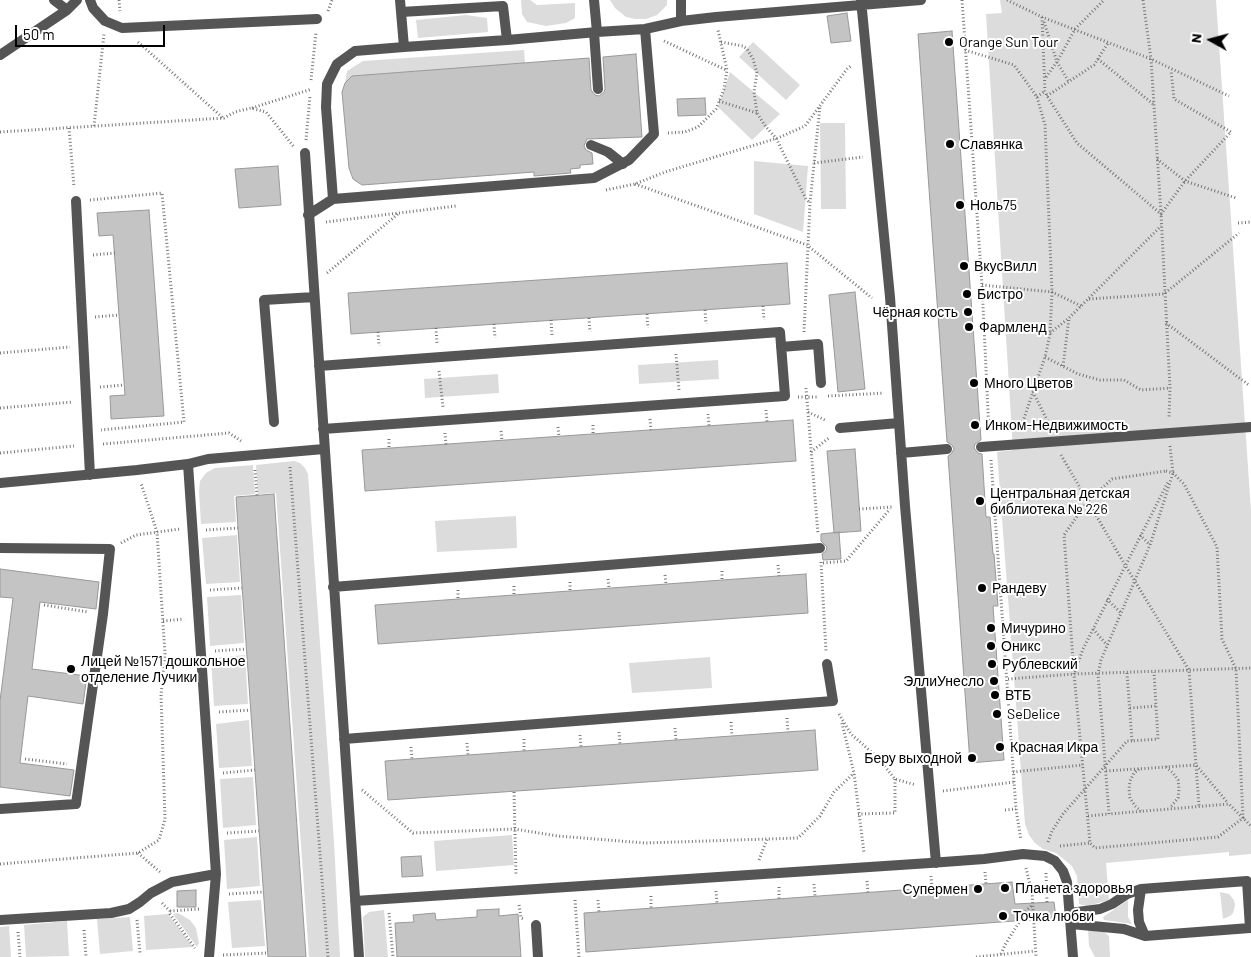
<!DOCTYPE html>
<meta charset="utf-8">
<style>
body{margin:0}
#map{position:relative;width:1251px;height:957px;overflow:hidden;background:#fff;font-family:Barlow,sans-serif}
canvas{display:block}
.north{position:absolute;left:1186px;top:15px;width:50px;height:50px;-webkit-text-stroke:4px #fff;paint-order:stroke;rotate:277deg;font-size:14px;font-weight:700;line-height:20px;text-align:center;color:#000}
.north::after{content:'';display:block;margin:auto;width:18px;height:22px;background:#000;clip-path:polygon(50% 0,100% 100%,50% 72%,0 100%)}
.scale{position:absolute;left:15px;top:25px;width:150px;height:22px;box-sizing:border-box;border:2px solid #000;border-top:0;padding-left:6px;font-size:15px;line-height:18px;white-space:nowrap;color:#000;-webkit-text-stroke:4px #fff;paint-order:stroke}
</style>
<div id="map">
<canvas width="1251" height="957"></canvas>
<div class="north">N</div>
<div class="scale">50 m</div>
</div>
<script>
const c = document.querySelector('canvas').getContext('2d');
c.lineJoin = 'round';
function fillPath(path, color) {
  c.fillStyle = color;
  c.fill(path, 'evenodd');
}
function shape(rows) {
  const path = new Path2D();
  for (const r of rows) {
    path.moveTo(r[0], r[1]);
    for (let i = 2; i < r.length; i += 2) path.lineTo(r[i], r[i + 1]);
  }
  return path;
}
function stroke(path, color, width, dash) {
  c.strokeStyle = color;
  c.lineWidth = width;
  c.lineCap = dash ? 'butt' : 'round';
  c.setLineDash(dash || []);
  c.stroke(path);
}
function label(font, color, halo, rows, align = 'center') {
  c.font = font + ' Barlow,sans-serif';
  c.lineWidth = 4;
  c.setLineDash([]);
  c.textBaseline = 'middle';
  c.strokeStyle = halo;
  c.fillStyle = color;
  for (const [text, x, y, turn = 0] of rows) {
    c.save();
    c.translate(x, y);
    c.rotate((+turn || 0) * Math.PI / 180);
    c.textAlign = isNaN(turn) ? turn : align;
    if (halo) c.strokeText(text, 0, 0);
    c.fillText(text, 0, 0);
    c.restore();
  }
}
const green = shape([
 [521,0,530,0,537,5,575,3,575,18,566,23,546,26,527,22,522,14],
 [610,0,667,0,667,5,657,15,646,19,635,19,626,17,615,8],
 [1000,0,1216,0,1251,511,1251,854,1229,856,1229,852,1106,863,1109,900,1087,906,1079,904,1077,876,1072,866,1056,853,1043,849,1035,843,1029,835,1025,824,997,452,1013,450,986,14,1002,13],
 [466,15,487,18,488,32,418,38,416,20],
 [753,42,800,85,786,100,739,57],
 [524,50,525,63,353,76,345,83,347,71,363,61],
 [730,72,780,114,752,140,718,107],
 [820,123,845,123,846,209,821,209],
 [754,161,808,166,803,232,754,214],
 [718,360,719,379,639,384,638,365],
 [498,374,499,393,425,398,424,379],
 [294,461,300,463,305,468,308,474,334,842,340,957,309,957,276,493,258,494,256,465],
 [253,465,255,494,234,496,236,522,201,524,199,492,200,481,206,473,215,468],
 [516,516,517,548,437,552,435,521],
 [237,535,240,582,206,584,202,538],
 [241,595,244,643,210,646,207,597],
 [245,655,248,704,214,706,211,658],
 [710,657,712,688,632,693,629,663],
 [249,720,252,766,219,768,216,724],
 [253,777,256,825,223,828,220,779],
 [512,835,514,865,436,871,434,841],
 [257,837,260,886,227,889,224,840],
 [1220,892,1229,894,1234,900,1235,905,1233,913,1230,916,1223,919],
 [261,900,265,946,232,948,228,902],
 [1128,900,1128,917,1132,924,1104,920,1103,917],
 [384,910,388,957,365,957,363,917,369,912],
 [178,913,190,920,196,928,199,943,197,947,173,914],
 [168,914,193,947,146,950,144,916],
 [130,917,133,951,100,954,97,919],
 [67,921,69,956,26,957,24,925],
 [9,926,11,957,0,957,0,927],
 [1088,929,1104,932,1109,936,1110,957,1095,957,1089,946]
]);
const building = shape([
 [847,13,851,41,831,43,827,16,847,13],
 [952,31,981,440,975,444,974,448,978,453,982,454,986,517,990,517,993,554,994,554,998,606,993,606,1004,760,970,763,948,456,951,454,954,449,952,445,947,442,918,34,952,31],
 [636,54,642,137,587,139,584,146,586,150,592,153,593,164,580,165,580,168,570,169,571,173,534,176,534,172,362,185,353,179,349,168,342,92,345,83,352,76,589,58,591,90,595,95,599,96,604,92,605,89,603,57,636,54],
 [705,98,706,115,678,116,677,99,705,98],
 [278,166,281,205,239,208,235,169,278,166],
 [149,210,164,416,111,419,110,396,125,395,113,235,99,236,97,213,149,210],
 [787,263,790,304,351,334,348,293,787,263],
 [855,292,865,389,838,392,829,295,855,292],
 [793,420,796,461,365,491,362,450,793,420],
 [855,449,861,531,834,533,827,451,855,449],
 [274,494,306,957,268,957,238,528,236,497,274,494],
 [839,532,841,559,823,560,822,554,826,551,827,547,821,541,821,534,839,532],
 [0,569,99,582,96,609,40,602,32,669,87,676,83,704,28,696,20,763,74,770,70,796,0,787,0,701,13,598,0,597,0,569],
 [806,574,808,613,378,644,375,605,806,574],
 [815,730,818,770,388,800,385,761,815,730],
 [421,856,423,876,402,877,401,857,421,856],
 [1012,882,1015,904,1054,902,1056,918,586,952,584,913,1012,882],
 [196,890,196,907,177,907,177,891,196,890],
 [499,909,499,916,518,914,521,957,397,957,395,923,414,922,413,915,435,913,436,920,477,917,477,910,499,909]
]);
const path = shape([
 [119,0,120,11],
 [962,0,982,285,989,432],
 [1007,0,1042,17,1151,59,1229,96],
 [1143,0,1151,59,1161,214,1170,388,1169,418],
 [328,11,332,0],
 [1042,17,1045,91,1047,96,1077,143,1161,214,1185,181,1231,132,1174,99,1171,70],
 [1044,22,1057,62,1069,82],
 [664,41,726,70],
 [138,42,223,118],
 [721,42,743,46,747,49,753,59,757,73,754,92,757,113,766,127,776,138,806,199,810,203],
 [965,50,1014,65,1037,97,1045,125,1052,292,1050,334,1045,357,1020,430],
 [1098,59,1153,104],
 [1046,77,1057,62,1075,29,1104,0],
 [311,80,316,32],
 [1047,96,1094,65,1108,43],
 [1037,97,1045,91],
 [719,101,757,113],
 [252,108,312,89],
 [94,126,104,34],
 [69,128,74,187],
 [0,132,224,118,235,112,251,108,266,112,294,147],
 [668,133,685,132,698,127,716,109,724,89,727,70,718,30],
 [306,140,310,96],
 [1157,159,1185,181,1236,198],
 [814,163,863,157],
 [635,184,807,245,872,298],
 [606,190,635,184,665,172,778,138,805,126,847,69,852,65],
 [90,200,162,193,184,422,101,430],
 [326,222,456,206],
 [1238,223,1251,222],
 [93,255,115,253],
 [327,273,399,213],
 [982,285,1052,292,1081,306],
 [1089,299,1164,294,1239,233],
 [763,306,764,320],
 [705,310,706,324],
 [647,314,648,328],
 [95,317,119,315],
 [589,318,590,332],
 [551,320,552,335],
 [1166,323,1250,386],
 [494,324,495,338],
 [436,328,437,343],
 [378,332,379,346],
 [804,332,810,203,820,106],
 [1050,333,1069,318,1161,226],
 [0,353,70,347],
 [676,354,679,390],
 [1045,357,1078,374,1100,380,1124,380,1141,390,1170,388],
 [1063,366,1069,318],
 [439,371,443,407],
 [100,387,124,385],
 [806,388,818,534],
 [1033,392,1051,428],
 [828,396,884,393],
 [798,397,817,397],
 [0,408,73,402],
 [766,410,767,422],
 [808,412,827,421],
 [708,414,709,426],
 [650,419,651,430],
 [593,425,593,434],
 [558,427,559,437],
 [501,431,502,441],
 [445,433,446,445],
 [389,439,389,449],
 [103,444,229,433,241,441],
 [1170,446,1173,473,1150,545,1101,660,1098,674,1109,814,1229,804,1251,826],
 [811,452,830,437],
 [0,453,74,446],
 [1061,455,1125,565,1189,670,1199,806],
 [991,460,1016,809,1021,840],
 [290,467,328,957],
 [255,470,257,496],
 [1166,471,1173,473,1184,484,1217,547,1222,639,1236,669,1243,818,1218,837,1095,848,1090,843,1074,674,1064,535,1087,502,1112,479,1166,471],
 [859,509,892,507],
 [206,530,238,528],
 [1140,535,1150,545],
 [121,543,136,535,180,529],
 [821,562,826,651],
 [823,563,846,561,890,509],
 [778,565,779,576],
 [722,571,722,580],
 [665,575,666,584],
 [608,579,609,588],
 [570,582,570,591],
 [514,586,514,595],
 [210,590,242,588],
 [458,590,458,599],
 [1107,599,1121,613],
 [44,605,88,612],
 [163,621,184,619],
 [1093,629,1107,645],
 [215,651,246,649],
 [1075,672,1083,649,1168,482],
 [1127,673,1132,741,1158,739,1154,672],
 [1008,679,1074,674,1251,668],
 [1130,708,1156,706],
 [219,712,250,710],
 [839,714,851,734,877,757,895,779,916,785],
 [787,718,788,732],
 [731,722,732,736],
 [842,723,854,773,864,853],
 [675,728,676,740],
 [619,732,620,744],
 [580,735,581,747],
 [524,739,524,751],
 [467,743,468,755],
 [411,747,412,759],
 [25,759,67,764],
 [1166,767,1173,773,1178,780,1179,789,1178,798,1170,808],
 [1139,769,1134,773,1130,781,1129,789,1130,798,1135,806,1141,811],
 [1106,771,1196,765,1228,803],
 [1013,772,1083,765],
 [223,773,255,770],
 [362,790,413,833,514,829,558,836,645,843,798,838,820,816,834,792,854,773],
 [943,791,1014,782],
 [514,792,516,876],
 [1005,810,1016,809],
 [858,814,895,813,895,779],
 [1088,816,1109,814],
 [227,833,259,831],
 [1048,842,1052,831,1063,814,1127,741,1132,741],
 [1060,846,1090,843],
 [138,853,160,872],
 [759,860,767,839],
 [0,864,138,853,159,840,165,819,161,695,165,654,157,532,141,483],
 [1026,868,1032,893,1036,957],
 [985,872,986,884],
 [1046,873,1047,902],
 [931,876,932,888],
 [867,881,868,892],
 [814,884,815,896],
 [779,887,779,899],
 [716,891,717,903],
 [1032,893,1046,893],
 [229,894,263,892],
 [651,896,651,908],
 [575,900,579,957],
 [598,900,599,912],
 [162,903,170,911,170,914,195,948],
 [519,905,521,918,524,919],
 [170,911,200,909],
 [389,913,393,957],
 [137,920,140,953],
 [84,930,86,957],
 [18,932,20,957],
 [1001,954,1005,945,1026,911,1032,905],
 [223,955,267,953],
 [976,957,1035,951]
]);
const service = shape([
 [54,0,67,10],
 [90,0,93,8,105,21,122,28,317,19],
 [400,0,404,47,507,40],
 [681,0,681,21],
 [861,0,890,297,905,506,936,863],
 [401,12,503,6,507,40,597,32,594,0],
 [594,32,598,89],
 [597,32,645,29,681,21,716,17,921,0],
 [0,55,67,10,77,0],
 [591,145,608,152,623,164],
 [305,153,359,957],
 [333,199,326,107,327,84,337,64,355,51,404,47],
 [76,201,90,475],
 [308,215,333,199,594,178,629,160,654,134,645,29],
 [781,347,818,344,821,383],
 [319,366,780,332,785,396,323,429],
 [274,422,264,300,314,297],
 [840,428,899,423],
 [981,447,1251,427],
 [901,453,947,449],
 [188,464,216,874,209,957],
 [0,483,137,470,188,464,208,459,324,449],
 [0,548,110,549,103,614,76,804,0,809],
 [333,587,820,548],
 [344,739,833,701,827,664],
 [1141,889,1138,910,1139,922,1145,936],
 [355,901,930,863,984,859,1023,854,1045,856,1055,861,1063,871,1067,882,1073,957],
 [1070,913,1100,909,1112,904,1127,894,1141,889,1247,881,1250,928,1145,936,1124,929,1071,924],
 [0,920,111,913,129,909,140,902,151,893,172,882,216,874],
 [536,925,538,957]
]);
const markers = [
 [949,42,5,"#000"],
 [950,144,5,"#000"],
 [960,205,5,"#000"],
 [964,266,5,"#000"],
 [967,294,5,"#000"],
 [968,312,5,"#000"],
 [969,327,5,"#000"],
 [974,383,5,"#000"],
 [975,425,5,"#000"],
 [980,501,5,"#000"],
 [982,588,5,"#000"],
 [991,628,5,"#000"],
 [991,646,5,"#000"],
 [992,664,5,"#000"],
 [71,669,5,"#000"],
 [994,681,5,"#000"],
 [995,695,5,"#000"],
 [997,714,5,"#000"],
 [1000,747,5,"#000"],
 [972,758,5,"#000"],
 [1005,888,5,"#000"],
 [978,889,5,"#000"],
 [1003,916,5,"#000"]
];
const poiNames = [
 ["Orange Sun Tour",959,42],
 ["Славянка",960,144],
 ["Ноль75",970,205],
 ["ВкусВилл",974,266],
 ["Бистро",977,294],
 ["Чёрная кость",958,312,"right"],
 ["Фармленд",979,327],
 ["Много Цветов",984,383],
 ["Инком-Недвижимость",985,425],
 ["Центральная детская",990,493],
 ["библиотека № 226",990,509],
 ["Рандеву",992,588],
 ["Мичурино",1001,628],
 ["Оникс",1001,646],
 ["Лицей №1571 дошкольное",81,661],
 ["отделение Лучики",81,677],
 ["Рублевский",1002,664],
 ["ЭллиУнесло",984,681,"right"],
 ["ВТБ",1005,695],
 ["SeDelice",1007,714],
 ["Красная Икра",1010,747],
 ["Беру выходной",962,758,"right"],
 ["Планета здоровья",1015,888],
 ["Супермен",968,889,"right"],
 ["Точка любви",1013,916]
];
fillPath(green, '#dcdcdc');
fillPath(building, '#c4c4c4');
stroke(building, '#999', 1);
stroke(path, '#777', 3, [1, 2.5]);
stroke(service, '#555', 10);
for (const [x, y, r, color] of markers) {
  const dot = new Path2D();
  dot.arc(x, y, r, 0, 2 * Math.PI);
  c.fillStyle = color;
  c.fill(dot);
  stroke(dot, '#fff', 2);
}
label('14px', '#000', '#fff', poiNames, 'left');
</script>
